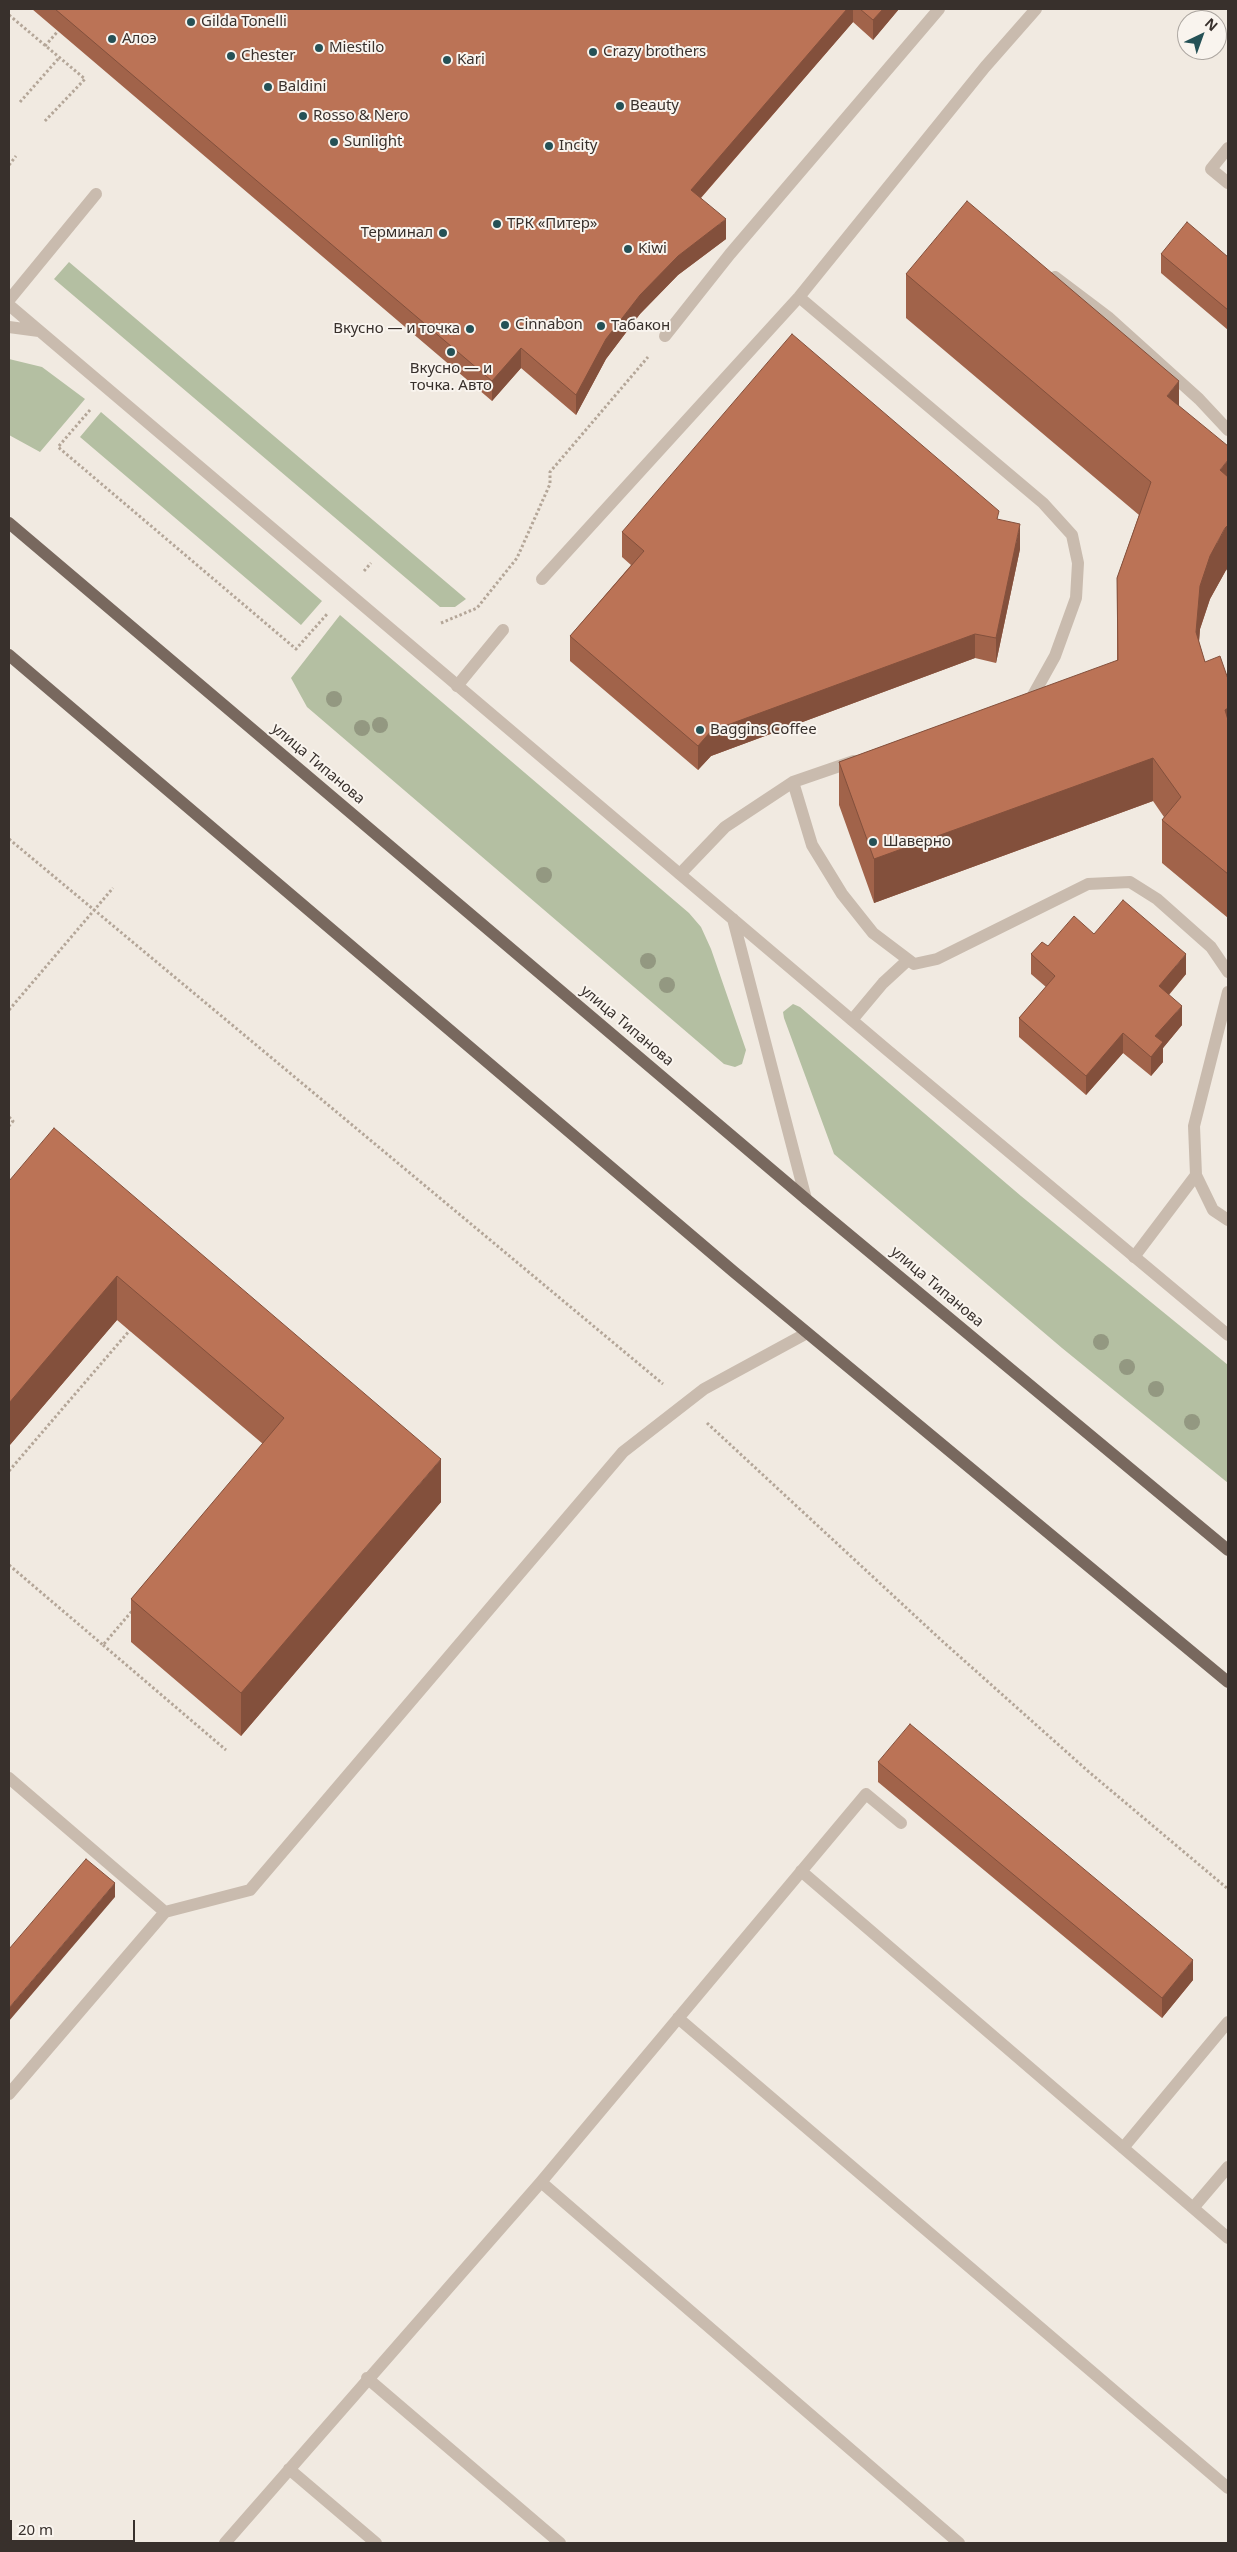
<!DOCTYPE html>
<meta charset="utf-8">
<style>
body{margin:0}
#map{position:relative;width:1237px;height:2552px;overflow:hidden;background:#f1eae1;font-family:"Noto Sans",sans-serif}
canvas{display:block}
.frame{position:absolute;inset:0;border:10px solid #38302c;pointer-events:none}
.north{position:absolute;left:1177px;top:10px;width:50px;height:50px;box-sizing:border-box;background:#f9f4ee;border:1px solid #aca6a0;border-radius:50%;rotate:42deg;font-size:14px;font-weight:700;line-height:20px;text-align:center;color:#38302c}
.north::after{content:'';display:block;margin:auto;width:18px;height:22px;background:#255156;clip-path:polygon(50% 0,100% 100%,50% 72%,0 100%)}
.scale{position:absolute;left:10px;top:2520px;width:125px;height:22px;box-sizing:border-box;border:2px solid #38302c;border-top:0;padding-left:6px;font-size:15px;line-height:18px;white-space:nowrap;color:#38302c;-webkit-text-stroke:4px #f9f4ee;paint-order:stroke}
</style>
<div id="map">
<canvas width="1237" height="2552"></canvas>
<div class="frame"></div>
<div class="north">N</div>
<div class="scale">20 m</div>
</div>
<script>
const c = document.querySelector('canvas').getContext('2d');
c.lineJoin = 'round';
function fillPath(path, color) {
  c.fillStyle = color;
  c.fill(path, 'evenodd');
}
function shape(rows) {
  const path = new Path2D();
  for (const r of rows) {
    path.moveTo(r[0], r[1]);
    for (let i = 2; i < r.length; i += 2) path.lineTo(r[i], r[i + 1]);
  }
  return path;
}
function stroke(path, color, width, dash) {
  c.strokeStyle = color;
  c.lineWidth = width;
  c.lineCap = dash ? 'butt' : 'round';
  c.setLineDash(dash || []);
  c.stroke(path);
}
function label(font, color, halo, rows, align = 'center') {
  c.font = font + ' "Noto Sans",sans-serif';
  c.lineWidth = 4;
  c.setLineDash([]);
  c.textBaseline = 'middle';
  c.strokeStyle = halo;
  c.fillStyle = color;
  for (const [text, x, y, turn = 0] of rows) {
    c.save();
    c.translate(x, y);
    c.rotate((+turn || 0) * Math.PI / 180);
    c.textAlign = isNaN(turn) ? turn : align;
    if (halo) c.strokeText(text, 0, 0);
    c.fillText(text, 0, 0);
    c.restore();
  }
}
const green = shape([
 [69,262,466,599,455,607,440,607,54,279],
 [9,359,42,367,85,399,40,452,9,435],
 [101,412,322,601,301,625,80,437],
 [340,615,689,913,701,927,711,949,746,1050,742,1064,735,1067,724,1064,307,707,291,678],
 [793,1004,800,1007,1021,1196,1228,1365,1228,1483,1062,1348,834,1154,784,1018,783,1012]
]);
const path = shape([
 [9,15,85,79,44,122],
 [45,46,58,31],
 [20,102,59,58],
 [9,165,16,156],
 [90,410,58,447,296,649,328,613],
 [364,571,371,563],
 [441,623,477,608,517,558,550,484,550,472,648,357],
 [9,839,663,1384],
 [9,1010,113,888],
 [9,1117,13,1121,9,1126],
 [707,1423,940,1639,1089,1772,1228,1889],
 [9,1471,130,1330],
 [9,1565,103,1645,132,1611],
 [103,1645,226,1750]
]);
const service = shape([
 [1228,148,1211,169,1228,183],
 [1055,277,1108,317,1199,399,1228,430],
 [799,297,1043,503,1072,535,1078,563,1076,598,1055,656,1031,699,1026,700],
 [9,300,96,194],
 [665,336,730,254,939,9],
 [542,579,799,297,985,67,1036,9],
 [457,686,503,630],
 [793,782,812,845,842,894,873,933,914,964,937,959,1088,884,1130,882,1157,899,1211,947,1228,972],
 [680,874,725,827,793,782,854,761],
 [1228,992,1194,1126,1196,1175,1213,1210,1228,1220],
 [852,1020,883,983,908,960],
 [1134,1257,1196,1175],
 [9,1778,165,1912,9,2094],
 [801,1871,1228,2238],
 [165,1912,250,1890,623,1452,704,1389,807,1333],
 [678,2018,1228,2488],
 [1123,2148,1228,2022],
 [541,2182,959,2543],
 [1193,2208,1228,2167],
 [367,2378,560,2543],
 [289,2469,376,2543],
 [225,2543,541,2182,866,1794,901,1823]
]);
const minor = shape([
 [9,305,886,1049,1228,1335],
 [9,327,39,331],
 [733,919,806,1199]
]);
const primary = shape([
 [9,523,806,1199,1228,1550],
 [9,655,734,1272,1228,1682]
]);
const trees = [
 [334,699],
 [380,725],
 [362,728],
 [544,875],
 [648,961],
 [667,985],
 [1101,1342],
 [1127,1367],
 [1156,1389],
 [1192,1422]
];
const wall = shape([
 [32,9,899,9,873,40,853,22,701,198,726,239,678,275,640,314,606,359,576,415,521,368,492,401],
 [1161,254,1228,257,1228,330,1161,273],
 [906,274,1179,406,1225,572,1210,599,1200,629,1199,642,1205,662,1228,679,1228,918,1162,863,1162,820,1164,817,1153,801,874,903,839,805,839,762,1117,661,1117,578,1139,515,906,318],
 [999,520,1020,549,996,663,975,658,711,756,698,770,570,661,570,636,631,565,622,557,622,532],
 [1094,934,1186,974,1169,995,1182,1025,1163,1048,1163,1062,1151,1076,1123,1053,1086,1095,1019,1037,1019,1018,1046,987,1031,974,1031,954,1048,946],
 [9,1181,441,1502,241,1736,131,1642,131,1599,263,1444,117,1320,9,1446],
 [878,1762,1193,1980,1162,2018,878,1782]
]);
const shadedWall = shape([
 [847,9,853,9,853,22,691,209,691,190],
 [883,9,899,9,873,40,873,20],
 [726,219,726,239,678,275,640,314,606,359,576,415,576,395,606,339,640,295,678,256],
 [521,348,521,368,492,401,492,381],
 [1179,381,1179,425,1167,396],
 [1228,460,1228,504,1220,470],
 [1020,524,1020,549,996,663,996,638],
 [1228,525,1228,568,1225,572,1210,599,1200,629,1196,676,1196,632,1200,586,1210,556,1225,528],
 [975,634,975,658,711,756,698,770,698,746,711,731],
 [1228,708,1228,752,1225,710],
 [1153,758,1153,801,874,903,874,859],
 [1186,954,1186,974,1159,1006,1159,986],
 [1182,1006,1182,1025,1163,1048,1163,1062,1151,1076,1151,1057,1155,1036],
 [1123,1033,1123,1053,1086,1095,1086,1076],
 [117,1276,117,1320,9,1446,9,1403],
 [441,1459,441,1502,241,1736,241,1693],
 [115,1883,115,1897,9,2021,9,2008],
 [1193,1960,1193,1980,1162,2018,1162,1998]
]);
const building = shape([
 [55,9,847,9,691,190,726,219,678,256,640,295,606,339,576,395,521,348,492,381,55,9],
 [860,9,883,9,873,20,860,9],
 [967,201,1179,381,1167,396,1228,446,1228,460,1220,470,1228,477,1228,525,1225,528,1210,556,1200,586,1196,632,1205,662,1220,656,1228,679,1228,708,1225,710,1228,720,1228,874,1162,820,1181,797,1153,758,874,859,839,762,1118,660,1117,578,1151,482,906,274,967,201],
 [1187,222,1228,257,1228,310,1161,254,1187,222],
 [792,334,999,511,997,519,1020,524,996,638,975,634,711,731,698,746,570,636,644,551,622,532,792,334],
 [1123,900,1186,954,1159,986,1182,1006,1155,1036,1163,1042,1151,1057,1123,1033,1086,1076,1019,1018,1055,976,1031,954,1042,942,1048,946,1074,916,1094,934,1123,900],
 [54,1128,441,1459,241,1693,131,1599,284,1418,117,1276,9,1403,9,1181,54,1128],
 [910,1724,1193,1960,1162,1998,878,1762,910,1724],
 [86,1859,115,1883,9,2008,9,1949,86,1859]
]);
const markers = [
 [191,22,5,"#255156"],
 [112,39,5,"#255156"],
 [319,48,5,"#255156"],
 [593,52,5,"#255156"],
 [231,56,5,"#255156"],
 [447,60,5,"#255156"],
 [268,87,5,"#255156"],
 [620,106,5,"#255156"],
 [303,116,5,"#255156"],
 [334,142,5,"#255156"],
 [549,146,5,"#255156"],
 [497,224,5,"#255156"],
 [443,233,5,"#255156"],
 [628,249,5,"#255156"],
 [505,325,5,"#255156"],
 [601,326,5,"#255156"],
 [470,329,5,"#255156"],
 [451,352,5,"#255156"],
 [700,730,5,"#255156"],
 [873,842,5,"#255156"]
];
const poiNames = [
 ["Gilda Tonelli",201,22],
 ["Алоэ",122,39],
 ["Miestilo",329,48],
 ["Crazy brothers",603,52],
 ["Chester",241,56],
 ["Kari",457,60],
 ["Baldini",278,87],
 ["Beauty",630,106],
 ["Rosso & Nero",313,116],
 ["Sunlight",344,142],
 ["Incity",559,146],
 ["ТРК «Питер»",507,224],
 ["Терминал",433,233,"right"],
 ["Kiwi",638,249],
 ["Cinnabon",515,325],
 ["Табакон",611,326],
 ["Вкусно — и точка",460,329,"right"],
 ["Вкусно — и",451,369,"center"],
 ["точка. Авто",451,386,"center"],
 ["Baggins Coffee",710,730],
 ["Шаверно",883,842]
];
const streetNames = [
 ["улица Типанова",318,764,40],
 ["улица Типанова",627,1026,40],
 ["улица Типанова",937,1287,40]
];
fillPath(green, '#b4bfa2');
stroke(path, '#b4a698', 3, [2.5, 2.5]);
stroke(service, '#c9bbae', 12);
stroke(minor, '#c9bbae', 12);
stroke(primary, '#78685e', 12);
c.fillStyle = '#939881';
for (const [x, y] of trees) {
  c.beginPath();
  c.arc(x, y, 8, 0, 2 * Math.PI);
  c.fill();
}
fillPath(wall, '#a1634a');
fillPath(shadedWall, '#83503c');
fillPath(building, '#bb7356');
stroke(building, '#83503c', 1);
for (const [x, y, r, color] of markers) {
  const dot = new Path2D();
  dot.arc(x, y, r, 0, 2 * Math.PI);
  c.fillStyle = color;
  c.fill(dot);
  stroke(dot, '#f9f4ee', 2);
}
label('15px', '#38302c', '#f9f4ee', poiNames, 'left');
label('15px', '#38302c', '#f9f4ee', streetNames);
</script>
